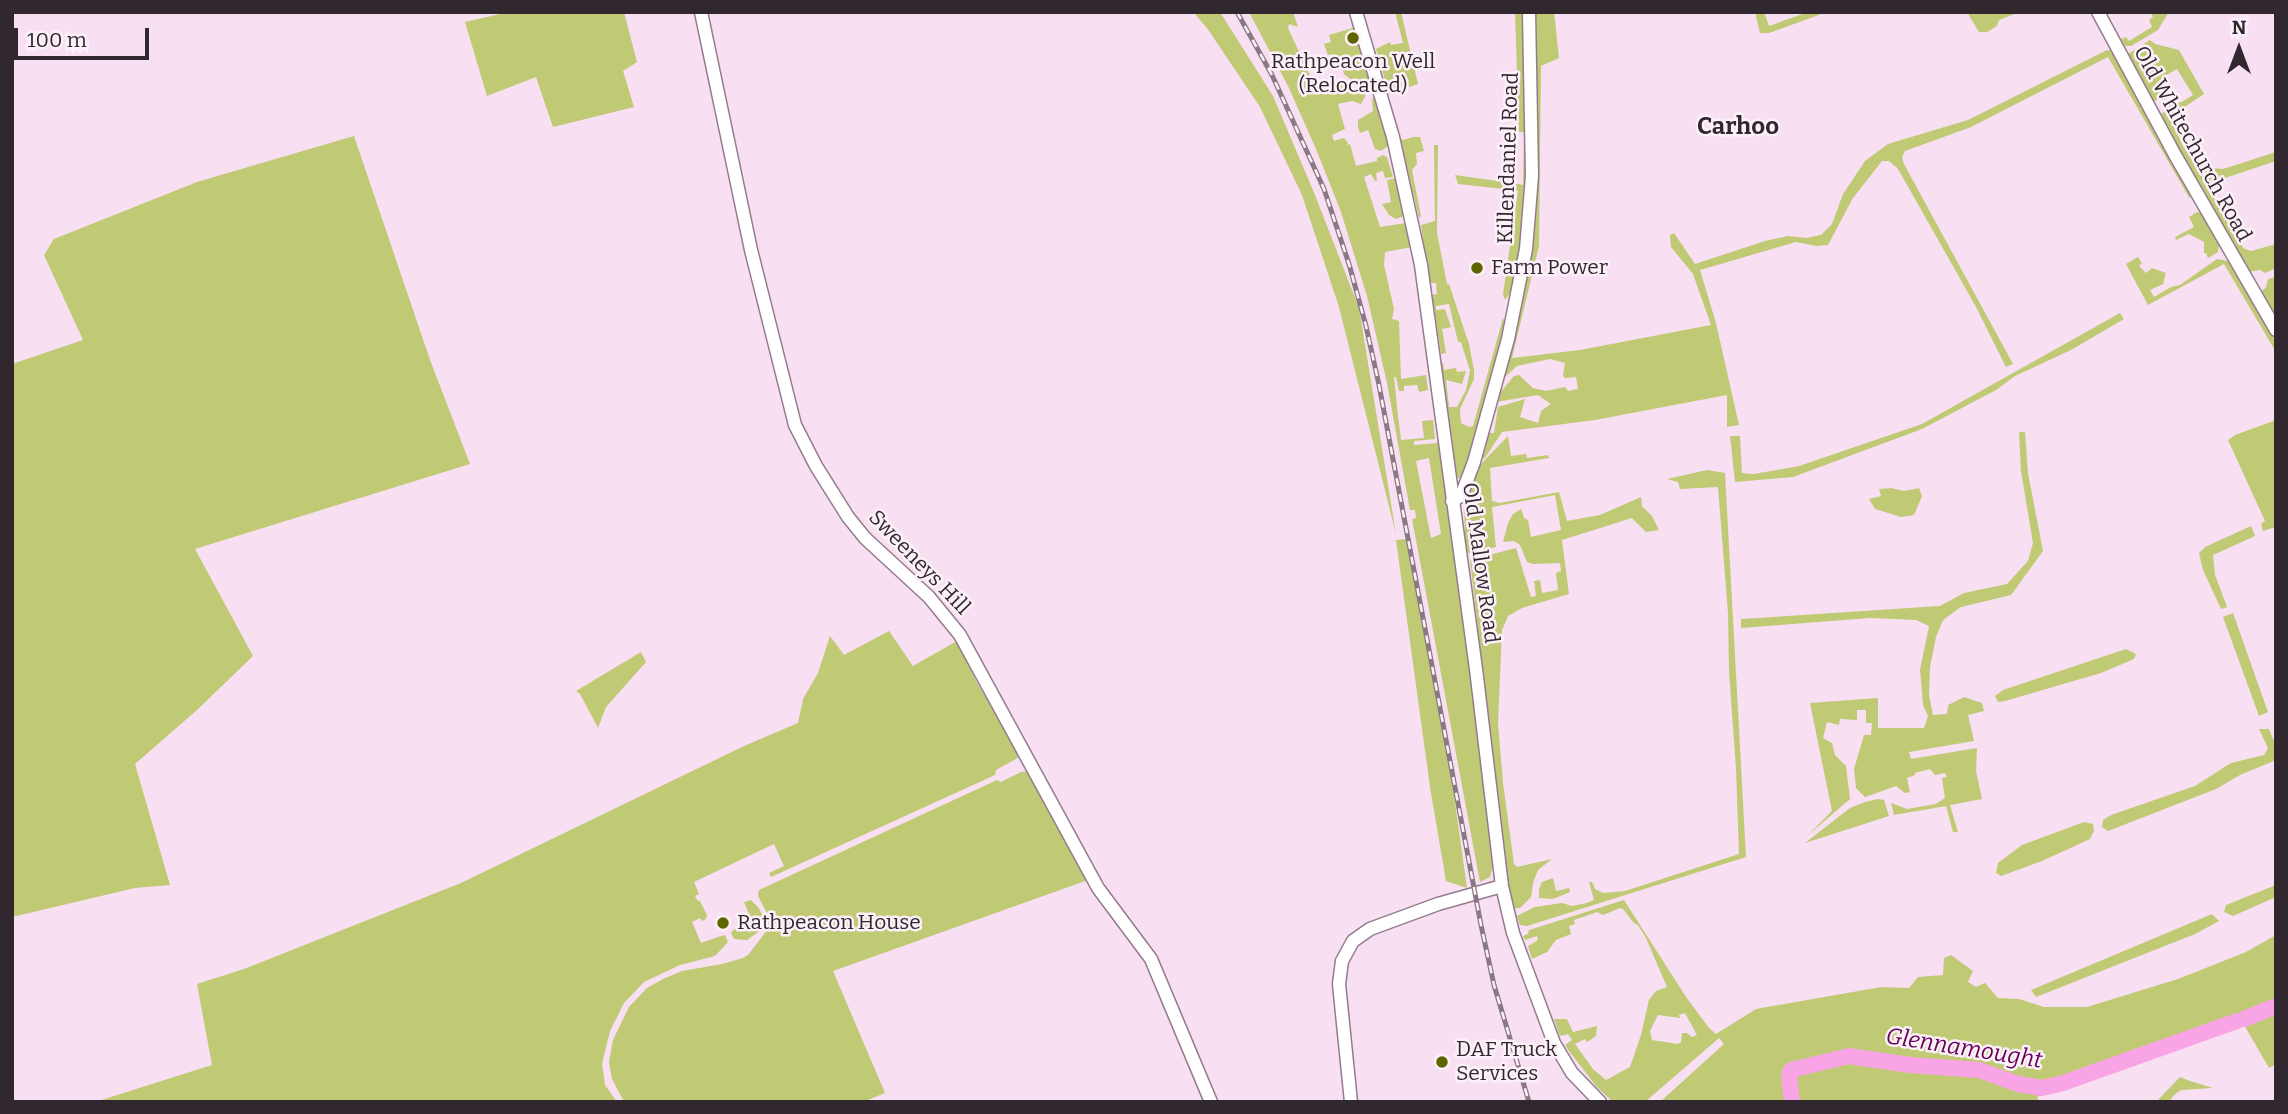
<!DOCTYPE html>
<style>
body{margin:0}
#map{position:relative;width:2288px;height:1114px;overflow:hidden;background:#f9dff2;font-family:Bitter,serif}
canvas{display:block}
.frame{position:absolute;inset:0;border:14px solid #31272e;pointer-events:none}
.north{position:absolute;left:2204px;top:14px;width:70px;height:70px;-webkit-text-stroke:5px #fcf1f9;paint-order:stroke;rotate:0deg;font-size:19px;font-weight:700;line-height:28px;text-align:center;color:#31272e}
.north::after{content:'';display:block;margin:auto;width:24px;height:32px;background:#31272e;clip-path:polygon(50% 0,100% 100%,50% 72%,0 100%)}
.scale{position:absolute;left:14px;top:28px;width:135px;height:32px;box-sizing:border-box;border:4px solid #31272e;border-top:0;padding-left:9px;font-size:21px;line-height:24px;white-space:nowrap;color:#31272e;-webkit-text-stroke:5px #fcf1f9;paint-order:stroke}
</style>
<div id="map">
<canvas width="2288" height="1114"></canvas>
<div class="frame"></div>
<div class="north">N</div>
<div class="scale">100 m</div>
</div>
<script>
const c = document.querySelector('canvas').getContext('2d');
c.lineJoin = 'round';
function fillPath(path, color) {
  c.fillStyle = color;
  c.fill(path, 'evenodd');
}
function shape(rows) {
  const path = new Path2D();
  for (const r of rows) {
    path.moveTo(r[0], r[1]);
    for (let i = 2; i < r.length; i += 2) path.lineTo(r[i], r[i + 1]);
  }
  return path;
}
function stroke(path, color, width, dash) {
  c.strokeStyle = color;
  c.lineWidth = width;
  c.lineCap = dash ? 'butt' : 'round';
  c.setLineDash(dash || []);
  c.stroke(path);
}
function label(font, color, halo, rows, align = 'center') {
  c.font = font + ' Bitter,serif';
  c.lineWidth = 5;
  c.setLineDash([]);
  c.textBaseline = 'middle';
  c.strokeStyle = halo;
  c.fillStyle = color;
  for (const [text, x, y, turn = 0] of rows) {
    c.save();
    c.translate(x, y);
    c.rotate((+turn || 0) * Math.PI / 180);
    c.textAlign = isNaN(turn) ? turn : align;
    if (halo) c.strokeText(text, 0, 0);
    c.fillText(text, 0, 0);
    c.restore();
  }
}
const green = shape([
 [509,12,624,12,637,62,623,71,634,107,553,127,536,77,487,96,465,22],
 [1193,12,1220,12,1273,96,1315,195,1359,308,1396,534,1339,307,1302,195,1260,107,1207,28],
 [1249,12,1293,12,1298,27,1289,24,1288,28,1318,93,1345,84,1366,95,1361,104,1352,101,1338,104,1345,129,1332,135,1334,141,1344,138,1348,143,1346,145,1350,144,1356,166,1377,161,1377,158,1383,155,1387,157,1393,177,1385,178,1383,171,1376,173,1377,181,1375,181,1371,174,1364,177,1380,227,1406,223,1412,247,1385,252,1384,265,1394,309,1392,319,1399,321,1401,379,1426,375,1428,390,1419,392,1417,385,1404,386,1404,391,1399,391,1396,377,1394,377,1397,407,1401,440,1424,438,1422,421,1433,420,1435,439,1414,441,1414,445,1438,443,1473,679,1492,842,1492,869,1490,877,1480,882,1419,556,1412,519,1416,518,1415,510,1410,510,1387,383,1367,296,1341,212,1316,149,1288,86],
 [1429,458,1441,534,1431,538,1416,461],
 [1395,12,1401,12,1418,84,1389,94,1376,49,1390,42,1391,45,1403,43],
 [1515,12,1525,12,1526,216,1514,288,1505,300,1503,294,1518,191,1508,189,1508,182,1523,185,1524,132,1519,132],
 [1533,12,1554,12,1559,58,1541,66,1539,246,1512,358,1580,350,1711,325,1693,274,1671,247,1670,235,1674,233,1695,264,1765,241,1788,236,1806,238,1821,235,1832,224,1843,194,1865,161,1888,144,1968,120,2107,50,2114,51,2190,193,2190,199,2108,57,1971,127,1905,151,1902,157,1904,164,2013,364,2006,367,1975,305,1898,169,1889,161,1882,161,1853,198,1828,245,1817,246,1796,242,1700,270,1716,323,1739,425,1727,427,1727,395,1595,420,1502,432,1485,458,1480,460,1487,432,1490,430,1489,433,1494,433,1498,407,1525,399,1520,417,1538,423,1541,411,1551,404,1538,395,1496,402,1499,394,1514,376,1519,375,1533,388,1546,391,1565,387,1568,391,1578,389,1576,377,1565,378,1563,376,1565,363,1550,359,1517,366,1505,377,1502,386,1499,387,1537,163],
 [1755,12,1764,12,1769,26,1808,12,1827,12,1769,33,1760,33],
 [1967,12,2020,12,1999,20,1997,26,1987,32,1979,32],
 [2150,12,2169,12,2158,30,2131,46,2125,46,2121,39,2126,37,2129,41,2152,27,2149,20,2153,17],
 [1356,27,1374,85,1371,90,1367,89,1350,79,1344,74,1341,63,1336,64,1332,54,1328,55,1324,44,1331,42,1329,35],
 [2150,40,2155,44,2179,50,2204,94,2174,114,2172,122,2184,148,2195,161,2210,168,2223,169,2276,152,2276,161,2213,182,2212,193,2243,248,2251,251,2276,244,2276,268,2265,273,2260,270,2248,272,2159,116,2166,110,2167,105,2182,102,2193,95,2177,69,2161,78,2171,96,2164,100,2158,99,2153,102,2128,60,2128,54],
 [1375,97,1377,97,1389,145,1381,151,1375,149,1368,130,1360,133,1358,127,1358,120,1373,111,1372,99],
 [354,136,430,360,470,464,195,549,253,656,197,710,135,764,170,885,135,888,12,917,12,364,83,340,44,255,54,239,197,182],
 [1413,137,1420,137,1424,151,1416,153,1417,164,1412,170,1421,216,1419,218,1400,138,1403,140],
 [1434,145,1438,145,1437,233,1447,284,1449,284,1469,344,1474,370,1474,379,1460,409,1461,423,1469,427,1473,426,1503,318,1506,324,1472,453,1461,479,1457,477,1441,363,1443,363,1444,370,1456,368,1457,372,1466,371,1462,384,1446,380,1449,407,1457,407,1466,390,1470,371,1461,342,1458,342,1449,304,1436,306,1436,310,1445,309,1451,327,1442,329,1446,353,1441,354,1432,295,1437,294,1436,283,1429,283,1421,225,1435,221],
 [1455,175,1505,182,1504,189,1458,184],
 [1396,178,1404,216,1396,219,1389,215,1382,204,1391,202,1387,180],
 [2197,212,2202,213,2219,245,2218,252,2208,258,2206,253,2204,253,2204,242,2189,234,2176,240,2175,237,2194,227,2189,217],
 [2138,257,2142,263,2139,266,2146,273,2152,268,2166,273,2163,284,2150,290,2154,297,2171,287,2180,285,2217,259,2228,261,2276,342,2276,352,2224,264,2148,305,2126,264],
 [2276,277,2276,322,2259,294,2266,287,2268,279],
 [2120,313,2124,319,2071,350,2015,376,1996,390,1922,429,1793,477,1735,482,1730,436,1740,436,1742,473,1754,474,1799,466,1922,424],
 [2276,420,2276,527,2263,531,2261,524,2265,521,2228,440,2235,435],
 [2019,432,2025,432,2028,473,2043,551,2011,595,1961,607,1943,620,1936,637,1930,667,1929,695,1933,715,1947,714,1948,705,1964,697,1982,703,1984,711,1968,715,1974,741,1909,752,1911,759,1977,748,1976,771,1982,799,1950,805,1958,832,1953,832,1946,806,1894,815,1891,803,1907,809,1936,804,1945,798,1942,778,1947,777,1945,773,1935,775,1930,769,1915,773,1915,775,1907,778,1910,792,1905,793,1896,786,1865,797,1856,788,1854,769,1864,735,1871,735,1872,723,1866,723,1866,710,1857,710,1857,720,1840,719,1839,725,1827,722,1823,738,1832,743,1835,755,1846,766,1850,799,1807,836,1832,811,1810,703,1878,698,1878,728,1924,728,1928,716,1923,705,1920,670,1929,626,1916,620,1870,618,1741,628,1741,619,1940,606,1964,593,2007,584,2028,561,2033,543,2021,471],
 [1508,436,1511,456,1526,454,1527,458,1548,455,1549,458,1490,468,1492,501,1500,503,1559,492,1567,521,1600,515,1641,497,1642,506,1652,516,1659,530,1646,532,1632,518,1562,540,1569,594,1522,608,1508,616,1502,630,1498,723,1503,783,1514,864,1517,867,1552,859,1538,870,1533,883,1531,897,1520,908,1514,908,1506,870,1470,560,1516,548,1531,597,1536,596,1534,581,1540,580,1542,593,1558,590,1556,573,1561,571,1560,563,1533,564,1527,562,1520,545,1514,541,1503,542,1508,523,1513,514,1521,509,1524,518,1528,520,1531,537,1561,530,1555,495,1492,507,1496,547,1469,553,1466,550,1464,512,1476,469],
 [1707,470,1725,473,1746,857,1527,926,1520,925,1517,916,1535,907,1562,903,1572,906,1587,903,1594,900,1589,882,1592,882,1595,889,1603,893,1625,891,1739,854,1736,768,1729,672,1728,613,1718,487,1680,489,1678,482,1667,479],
 [1891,488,1904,491,1919,488,1922,496,1914,515,1901,517,1875,509,1869,499,1881,496,1879,489],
 [2251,526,2255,536,2213,555,2215,575,2227,607,2221,609,2203,570,2199,553,2205,547],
 [1408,539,1449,760,1467,888,1446,881,1430,787,1396,540],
 [2233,613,2268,712,2259,716,2223,617],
 [889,631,913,666,957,641,977,683,1021,756,996,770,995,775,771,877,769,873,784,866,774,844,694,882,699,894,695,896,698,901,700,901,707,915,706,919,702,921,700,918,692,922,701,943,721,936,725,935,728,942,715,956,680,965,644,982,624,1003,610,1031,602,1064,605,1085,617,1102,95,1102,212,1065,197,984,244,969,461,883,744,746,798,723,803,699,818,673,830,636,844,655],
 [2126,649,2136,654,2134,659,2101,673,2005,701,1998,702,1995,696,2003,690],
 [641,652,646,662,606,707,598,728,580,694,576,691],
 [2259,729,2269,729,2276,746,2276,760,2240,775,2216,789,2108,831,2102,827,2103,820,2111,815,2195,786,2231,763,2264,755,2268,748],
 [1029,771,1088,880,833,971,885,1093,863,1102,625,1102,622,1098,612,1079,609,1062,613,1040,629,1007,647,988,663,979,682,971,722,964,743,958,748,955,768,929,768,915,758,896,759,890,997,780,1001,782,1021,772],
 [1878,799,1884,800,1889,816,1805,843,1850,808,1865,802],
 [2084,822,2093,824,2094,831,2090,839,2042,861,2001,876,1996,873,1998,863,2022,845],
 [1553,878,1556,891,1569,888,1570,892,1553,899,1539,898,1539,890,1542,882],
 [2276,885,2276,897,2233,916,2224,912,2226,905],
 [751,900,758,907,762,914,761,930,747,940,734,939,731,933,733,930,752,921,744,902],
 [1624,900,1686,997,1709,1028,1716,1034,1756,1009,1881,987,1909,988,1918,977,1943,975,1944,958,1951,955,1973,971,1968,982,1976,987,1985,983,1998,998,2019,999,2044,1007,2087,1007,2178,979,2246,952,2276,935,2276,1064,2269,1068,2243,1023,2057,1088,2037,1097,2039,1102,1660,1102,1724,1044,1719,1038,1645,1102,1613,1102,1596,1086,1569,1051,1565,1045,1572,1040,1568,1034,1560,1036,1554,1019,1567,1019,1573,1032,1597,1026,1596,1036,1587,1042,1585,1039,1575,1044,1593,1069,1606,1080,1630,1067,1641,1035,1649,1000,1656,991,1667,987,1646,938,1638,925,1634,923,1623,909,1620,908,1603,915,1597,912,1574,920,1575,924,1569,926,1571,934,1556,940,1547,952,1532,959,1528,946,1538,940,1537,936,1525,940,1523,936,1528,934,1529,930],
 [1685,1013,1697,1035,1692,1037,1687,1033,1682,1033,1681,1042,1678,1044,1652,1040,1650,1031,1658,1015,1680,1018,1679,1015],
 [2212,914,2219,921,2195,934,2036,997,2031,990],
 [2180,1077,2190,1081,2213,1088,2181,1090,2174,1095,2169,1102,2156,1102]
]);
const river = shape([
 [2244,1019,2276,1006],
 [1792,1102,1789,1074,1791,1070,1849,1056,1910,1065,1979,1070,2018,1084,2042,1088,2063,1083,2237,1021]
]);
const minor = shape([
 [701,12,751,250,795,425,816,466,848,517,865,538,929,597,960,635,1098,888,1151,959,1211,1102],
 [1356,12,1393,137,1421,265,1476,669,1502,886,1513,933,1554,1043,1572,1073,1600,1102],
 [2098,12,2175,155,2276,330],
 [1452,501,1461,496,1474,462,1508,339,1526,249,1532,176,1529,12],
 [1351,1102,1339,984,1342,961,1353,941,1370,929,1438,904,1502,886]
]);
const rail = shape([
 [1237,12,1272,75,1324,189,1349,264,1366,326,1379,385,1481,925,1494,985,1529,1102]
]);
const markers = [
 [1353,38,7,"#5e6401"],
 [1477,268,7,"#5e6401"],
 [723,923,7,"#5e6401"],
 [1442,1062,7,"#5e6401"]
];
const poiNames = [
 ["Rathpeacon Well",1353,62,"center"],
 ["(Relocated)",1353,86,"center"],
 ["Farm Power",1491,268],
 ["Rathpeacon House",737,923],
 ["DAF Truck",1456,1050],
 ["Services",1456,1074]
];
const streetNames = [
 ["Old Whitechurch Road",2192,144,61],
 ["Killendaniel Road",1509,158,-88],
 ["Sweeneys Hill",919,563,46],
 ["Old Mallow Road",1480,563,82]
];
const waterNames = [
 ["Glennamought",1964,1049,9]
];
const quarterNames = [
 ["Carhoo",1738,127]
];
fillPath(green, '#c0c974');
stroke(river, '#f9a5e5', 16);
stroke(minor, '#937c8d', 15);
stroke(minor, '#fff', 12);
stroke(rail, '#8a7985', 5);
stroke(rail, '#fcf1f9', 2.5, [8]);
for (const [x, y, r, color] of markers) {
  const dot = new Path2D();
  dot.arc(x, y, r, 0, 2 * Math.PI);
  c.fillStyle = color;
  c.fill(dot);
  stroke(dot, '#fcf1f9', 2.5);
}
label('21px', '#31272e', '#fcf1f9', poiNames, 'left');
label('21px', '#31272e', '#fcf1f9', streetNames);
label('italic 23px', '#660058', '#fcf1f9', waterNames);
label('bold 24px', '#31272e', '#fcf1f9', quarterNames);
</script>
